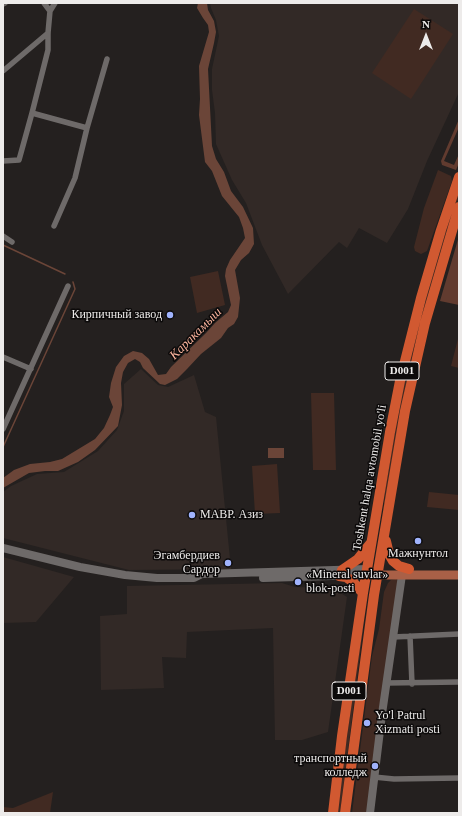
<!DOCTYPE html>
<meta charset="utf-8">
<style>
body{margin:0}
#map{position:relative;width:462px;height:816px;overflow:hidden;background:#24201f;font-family:Georgia,serif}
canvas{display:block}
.frame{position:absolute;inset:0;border:4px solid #edebea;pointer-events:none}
.north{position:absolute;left:406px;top:16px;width:40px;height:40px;-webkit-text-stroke:3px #0c0a0a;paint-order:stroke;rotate:0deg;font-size:11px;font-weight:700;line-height:16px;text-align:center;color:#edebea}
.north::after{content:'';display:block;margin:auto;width:14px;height:18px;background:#edebea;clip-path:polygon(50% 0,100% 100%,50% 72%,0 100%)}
</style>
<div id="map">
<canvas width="462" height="816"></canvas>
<div class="frame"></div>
<div class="north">N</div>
</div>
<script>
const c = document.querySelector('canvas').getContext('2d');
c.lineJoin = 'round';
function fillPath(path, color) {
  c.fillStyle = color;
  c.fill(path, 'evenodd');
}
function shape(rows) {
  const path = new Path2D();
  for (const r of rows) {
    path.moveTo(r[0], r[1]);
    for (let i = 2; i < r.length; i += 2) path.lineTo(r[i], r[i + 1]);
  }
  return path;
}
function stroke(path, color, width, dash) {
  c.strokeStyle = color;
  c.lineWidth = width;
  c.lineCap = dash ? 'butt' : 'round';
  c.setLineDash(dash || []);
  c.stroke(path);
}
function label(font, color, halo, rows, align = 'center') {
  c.font = font + ' Georgia,serif';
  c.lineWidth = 3;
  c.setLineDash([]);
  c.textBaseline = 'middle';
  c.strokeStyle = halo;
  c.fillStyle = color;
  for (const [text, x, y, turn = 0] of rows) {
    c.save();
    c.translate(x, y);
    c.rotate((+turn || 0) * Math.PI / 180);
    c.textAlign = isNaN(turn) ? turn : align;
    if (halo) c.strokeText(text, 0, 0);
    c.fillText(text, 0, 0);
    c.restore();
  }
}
const built = shape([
 [210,3,459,3,459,92,427,161,408,209,387,243,359,228,347,248,339,242,288,294,262,245,246,203,232,180,216,144,215,113,212,90,212,69,219,36,216,20,211,8],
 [141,369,158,385,168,387,194,375,205,412,216,417,231,569,129,570,3,538,3,492,11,486,37,474,64,472,98,451,117,430,124,411,124,384],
 [3,557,74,577,36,622,3,623],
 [282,583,295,587,332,588,347,597,328,732,302,740,275,740,273,628,187,632,186,658,162,657,164,688,101,690,100,616,127,614,127,586]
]);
const green = shape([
 [414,9,453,34,411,99,372,73],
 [438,170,451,176,452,181,427,251,421,254,415,251,414,247,424,208],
 [459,187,459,196,422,318,408,373,383,513,385,491,398,409,419,317],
 [218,271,225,305,197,313,190,277],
 [459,335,459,368,451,366],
 [311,393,334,393,336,470,313,470],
 [277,464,280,513,255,514,252,466],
 [429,492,459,495,459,510,427,507],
 [396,579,398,581,367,813,352,813,372,656,379,629,384,592,388,583,391,580],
 [362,630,363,631,340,813,337,813,343,765],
 [53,792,50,813,3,813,3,807,13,808]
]);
const forest = shape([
 [459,119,459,127,444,161,454,165,459,154,459,163,456,170,442,165,441,161],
 [459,236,459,305,440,301]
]);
const water = shape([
 [198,3,207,3,208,10,214,21,216,32,214,43,208,69,212,146,216,159,224,172,231,191,243,207,253,228,254,244,249,253,241,260,235,270,240,298,238,317,234,324,228,328,221,338,201,354,187,369,177,379,165,385,160,384,143,368,140,362,135,359,128,363,123,372,121,383,122,405,118,426,95,450,78,462,58,471,45,471,29,473,3,488,3,478,14,470,30,464,50,462,62,459,95,439,104,428,110,415,113,407,109,397,111,383,116,367,124,356,133,351,142,353,149,359,158,375,166,374,171,367,206,333,215,323,228,312,231,305,225,276,226,269,230,260,245,238,243,228,239,217,222,196,212,171,205,162,199,115,200,99,199,66,209,32,208,25,203,18,197,8],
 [268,448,284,448,284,458,268,458]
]);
const stream = shape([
 [3,245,65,274],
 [3,447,75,289,73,282]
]);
const street = shape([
 [44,3,50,11],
 [3,4,5,3],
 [3,71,48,33],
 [32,113,87,128],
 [3,161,19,160,32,113,48,50,48,33,50,11,55,3],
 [54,226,75,178,87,128,107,59],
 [3,236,12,242],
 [3,357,31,369],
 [3,429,68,286],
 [410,636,412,684],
 [393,637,459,634],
 [386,683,459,682],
 [374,777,394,779,459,778]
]);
const secondary = shape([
 [3,548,80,567,125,575,157,578,194,578,202,574,367,569],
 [263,578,366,575],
 [370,813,382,714,402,575]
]);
const primary = shape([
 [366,575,459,575]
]);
const highway = shape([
 [386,541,389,554,393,561,399,566,409,569],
 [342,570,358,559,371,543],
 [339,576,346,577,352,581,363,593],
 [333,813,342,736,363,593,390,432,400,381,421,298,441,230,459,177],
 [345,813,374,595,405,411,425,323,459,207]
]);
const markers = [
 [170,315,4,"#a0b3fd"],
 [192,515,4,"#a0b3fd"],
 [418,541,4,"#a0b3fd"],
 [228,563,4,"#a0b3fd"],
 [298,582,4,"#a0b3fd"],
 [367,723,4,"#a0b3fd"],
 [375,766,4,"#a0b3fd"]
];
const shields = [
 [402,371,34],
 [349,691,34]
];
const shieldNames = [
 ["D001",402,371],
 ["D001",349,691]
];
const poiNames = [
 ["Кирпичный завод",162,315],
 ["МАВР. Азиз",200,515,"left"],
 ["Мажнунтол",418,554,"center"],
 ["Эгамбердиев",220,556],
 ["Сардор",220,570],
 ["«Mineral suvlar»",306,575,"left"],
 ["blok-posti",306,589,"left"],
 ["Yo'l Patrul",375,716,"left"],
 ["Xizmati posti",375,730,"left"],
 ["транспортный",367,759],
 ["колледж",367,773]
];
const streetNames = [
 ["Toshkent halqa avtomobil yo'li",370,478,-80]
];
const waterNames = [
 ["Каракамыш",196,334,-45]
];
fillPath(built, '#322926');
fillPath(green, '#412a22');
fillPath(forest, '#613b2f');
fillPath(water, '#6b4538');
stroke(stream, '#6b4538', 1.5);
stroke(street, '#6e6a69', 5.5);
stroke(secondary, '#6e6a69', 8);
stroke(primary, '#a96047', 9);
stroke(highway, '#d15931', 10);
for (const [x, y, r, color] of markers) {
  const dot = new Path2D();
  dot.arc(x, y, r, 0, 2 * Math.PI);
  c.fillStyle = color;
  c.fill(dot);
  stroke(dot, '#0c0a0a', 1.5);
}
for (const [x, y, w] of shields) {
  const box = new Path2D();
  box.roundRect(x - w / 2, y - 9, w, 18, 3);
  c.fillStyle = '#0c0a0a';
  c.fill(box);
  stroke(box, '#edebea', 1);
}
label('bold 11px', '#edebea', null, shieldNames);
label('12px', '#edebea', '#0c0a0a', poiNames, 'right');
label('12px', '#edebea', '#0c0a0a', streetNames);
label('italic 13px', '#f8b29c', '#0c0a0a', waterNames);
</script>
